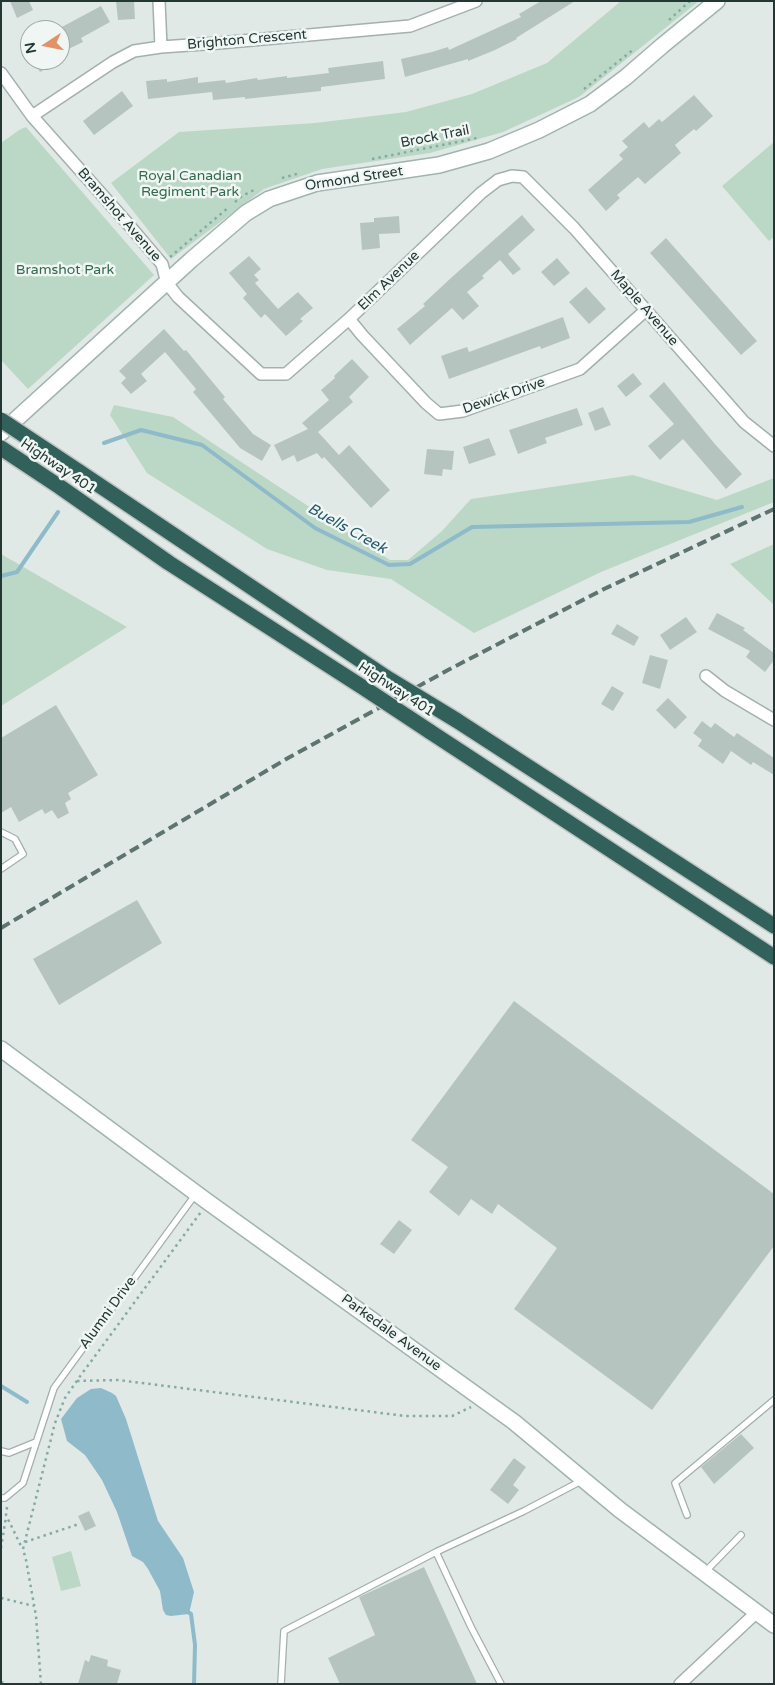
<!DOCTYPE html>
<style>
body{margin:0}
#map{position:relative;width:775px;height:1685px;overflow:hidden;background:#e0e9e6;font-family:"Varela Round",sans-serif}
canvas{display:block}
.frame{position:absolute;inset:0;border:2px solid #233834;pointer-events:none}
.north{position:absolute;left:20px;top:20px;width:50px;height:50px;box-sizing:border-box;background:#f0f6f4;border:1px solid #9eaaa7;border-radius:50%;rotate:259deg;font-size:14px;font-weight:700;line-height:20px;text-align:center;color:#233834}
.north::after{content:'';display:block;margin:auto;width:18px;height:22px;background:#e39165;clip-path:polygon(50% 0,100% 100%,50% 72%,0 100%)}
</style>
<div id="map">
<canvas width="775" height="1685"></canvas>
<div class="frame"></div>
<div class="north">N</div>
</div>
<script>
const c = document.querySelector('canvas').getContext('2d');
c.lineJoin = 'round';
function fillPath(path, color) {
  c.fillStyle = color;
  c.fill(path, 'evenodd');
}
function shape(rows) {
  const path = new Path2D();
  for (const r of rows) {
    path.moveTo(r[0], r[1]);
    for (let i = 2; i < r.length; i += 2) path.lineTo(r[i], r[i + 1]);
  }
  return path;
}
function stroke(path, color, width, dash) {
  c.strokeStyle = color;
  c.lineWidth = width;
  c.lineCap = dash ? 'butt' : 'round';
  c.setLineDash(dash || []);
  c.stroke(path);
}
function label(font, color, halo, rows, align = 'center') {
  c.font = font + ' "Varela Round",sans-serif';
  c.lineWidth = 5;
  c.setLineDash([]);
  c.textBaseline = 'middle';
  c.strokeStyle = halo;
  c.fillStyle = color;
  for (const [text, x, y, turn = 0] of rows) {
    c.save();
    c.translate(x, y);
    c.rotate((+turn || 0) * Math.PI / 180);
    c.textAlign = isNaN(turn) ? turn : align;
    if (halo) c.strokeText(text, 0, 0);
    c.fillText(text, 0, 0);
    c.restore();
  }
}
const green = shape([
 [621,1,699,1,579,97,503,132,430,153,322,169,264,189,171,259,111,183,179,132,315,123,406,112,472,94,547,63],
 [26,127,154,275,28,389,1,360,1,143,19,130],
 [774,142,774,237,769,241,722,186],
 [114,405,173,417,390,560,408,560,442,531,471,499,633,475,717,500,774,478,774,502,601,572,474,633,391,579,327,570,267,549,147,473,110,415],
 [774,544,774,605,730,564],
 [1,554,127,627,1,706],
 [71,1551,81,1586,61,1591,52,1557]
]);
const water = shape([
 [101,1388,112,1393,116,1396,126,1419,158,1521,183,1558,194,1592,189,1614,171,1616,166,1615,163,1610,160,1591,148,1569,143,1562,132,1556,117,1512,102,1480,85,1455,67,1441,61,1419,77,1398,91,1389]
]);
const stream = shape([
 [104,443,141,430,202,445,315,528,389,565,410,564,472,527,689,522,742,507],
 [1,576,17,572,58,512],
 [1,1386,27,1402],
 [188,1612,191,1614,195,1645,194,1684]
]);
const building = shape([
 [10,1,29,1,33,10,17,18],
 [116,1,134,1,135,19,118,20],
 [541,1,575,1,516,38,517,39,495,50,468,61,468,59,405,77,401,59,432,52,448,47,449,50,521,17,519,14],
 [101,6,110,22,81,38,83,42,60,53,60,28],
 [33,60,62,60,40,72],
 [383,61,385,79,321,87,321,91,245,99,245,97,213,100,212,92,148,99,146,81,167,79,167,82,198,77,198,83,225,80,226,83,257,78,258,80,287,76,287,78,329,73,328,68],
 [122,91,133,106,94,135,83,121],
 [694,95,713,116,696,131,694,129,675,145,681,153,645,184,638,177,617,195,620,198,606,211,588,190,623,159,619,155,628,147,622,141,644,122,649,128,659,119,662,122],
 [522,215,535,230,508,254,521,269,513,275,500,260,482,276,484,278,467,292,479,306,463,320,452,308,410,345,397,329,425,306,423,304,452,277],
 [399,216,400,233,379,234,380,248,362,250,360,223,374,222,374,218],
 [666,238,757,341,741,355,650,253],
 [249,256,261,269,254,275,259,280,255,283,278,309,298,292,313,308,300,319,303,321,286,336,265,314,261,318,243,298,247,294,229,273],
 [557,258,570,273,554,286,541,272],
 [586,287,606,309,589,324,569,302],
 [563,317,570,338,541,349,540,346,449,379,441,356,467,347,469,352],
 [164,329,184,351,186,350,225,397,223,399,253,434,271,445,262,461,240,448,193,392,196,389,165,352,141,374,147,381,131,394,121,383,126,378,119,371],
 [352,359,369,377,349,397,353,402,318,432,339,455,349,445,390,490,371,508,324,457,322,459,317,453,297,462,294,455,282,461,274,445,308,429,302,423,329,400,321,390,335,378,334,376],
 [633,373,642,384,626,397,617,386],
 [664,382,714,443,742,474,726,489,683,439,660,460,648,446,674,424,649,396],
 [603,407,611,425,595,431,588,413],
 [577,408,583,425,545,438,547,443,518,454,509,430],
 [489,438,496,455,469,464,463,447],
 [427,449,454,451,452,470,443,469,442,476,424,474],
 [717,613,745,628,743,630,774,653,774,660,765,672,746,657,750,651,708,629],
 [686,617,697,632,670,650,660,635],
 [617,624,639,637,634,646,611,634],
 [650,655,668,660,660,689,642,683],
 [612,686,624,693,613,711,601,704],
 [668,698,687,717,675,729,656,710],
 [56,705,98,775,68,793,71,799,65,803,69,813,58,819,52,810,45,814,42,809,19,822,11,807,1,813,1,738],
 [702,721,711,728,715,723,734,737,737,733,774,758,774,775,753,762,751,765,731,751,723,764,698,746,702,740,693,733],
 [137,900,162,943,59,1005,33,959],
 [514,1001,774,1194,774,1246,652,1410,514,1309,557,1248,498,1204,492,1214,471,1199,459,1216,429,1192,448,1167,411,1140],
 [399,1220,412,1230,394,1254,380,1244],
 [741,1434,754,1448,714,1484,701,1467],
 [514,1458,526,1467,513,1485,519,1490,508,1504,490,1490],
 [89,1511,96,1526,85,1531,78,1516],
 [424,1567,477,1684,340,1684,328,1658,375,1635,359,1597],
 [91,1655,108,1660,107,1666,121,1670,117,1684,78,1684,85,1660,89,1662]
]);
const path = shape([
 [669,20,690,1],
 [584,89,634,49],
 [372,159,477,138],
 [282,178,300,173],
 [235,202,242,196,256,189],
 [170,257,229,207],
 [77,1381,118,1380,405,1416,452,1416,471,1407],
 [7,1507,6,1515,22,1548],
 [25,1542,79,1524],
 [1,1548,6,1517],
 [1,1598,34,1606],
 [1,1682,7,1684],
 [41,1684,36,1616,26,1560,23,1549,55,1423,65,1398,81,1375,201,1212]
]);
const lane = shape([
 [1,832,15,839,23,854,1,869],
 [1,1451,9,1453,36,1442],
 [1,1498,5,1498,23,1483,54,1388,195,1195],
 [687,1515,675,1483,774,1400],
 [436,1552,471,1627,501,1684],
 [704,1573,741,1535],
 [281,1684,284,1631,436,1552,524,1511,583,1480]
]);
const street = shape([
 [159,1,161,47],
 [1,73,32,116,128,224,162,264,167,283,178,297,261,374,286,374,349,319,481,193,498,180,512,176,523,177,574,228,744,422,774,446],
 [32,116,113,62,134,51,161,47,219,43,410,26,476,1],
 [349,319,362,335,426,403,439,414,463,411,580,369,646,310],
 [706,676,725,691,774,720],
 [680,1684,757,1612]
]);
const secondary = shape([
 [1,433,191,260,246,213,269,199,317,183,439,165,489,151,539,130,590,104,626,77,663,45,717,1],
 [1,1049,208,1202,514,1422,620,1510,774,1625]
]);
const highway = shape([
 [1,448,60,487,169,563,367,690],
 [78,471,387,678],
 [456,720,774,926],
 [429,731,774,957]
]);
const rail = shape([
 [1,928,288,758,448,670,604,589,774,509]
]);
const highwayBridge = shape([
 [1,420,78,471],
 [387,678,456,720],
 [367,690,429,731]
]);
const streetNames = [
 ["Brighton Crescent",247,40,-5],
 ["Brock Trail",435,137,-11],
 ["Ormond Street",354,179,-9],
 ["Bramshot Avenue",119,215,49],
 ["Elm Avenue",389,281,-44],
 ["Maple Avenue",644,308,49],
 ["Dewick Drive",504,396,-19],
 ["Highway 401",58,467,34],
 ["Highway 401",396,690,33],
 ["Alumni Drive",108,1313,-54],
 ["Parkedale Avenue",391,1333,36]
];
const parkNames = [
 ["Royal Canadian",190,176],
 ["Regiment Park",190,192],
 ["Bramshot Park",65,270]
];
const waterNames = [
 ["Buells Creek",347,529,29]
];
fillPath(green, '#bbd8c6');
fillPath(water, '#8ebac9');
stroke(stream, '#8ebac9', 4);
fillPath(building, '#b6c4c0');
stroke(lane, '#a4b0ad', 8);
stroke(street, '#a4b0ad', 14);
stroke(secondary, '#a1b4af', 18);
stroke(highway, '#bdc3c2', 18);
stroke(path, '#84aaa2', 2.5, [2.5, 4]);
stroke(lane, '#fff', 5.5);
stroke(street, '#fff', 11);
stroke(secondary, '#fff', 15);
stroke(highway, '#32615c', 15);
stroke(rail, '#5d7470', 4, [10, 5]);
stroke(highwayBridge, '#bdc3c2', 18, []);
stroke(highwayBridge, '#32615c', 15);
label('14px', '#233834', '#f0f6f4', streetNames);
label('14px', '#316a4d', '#f0f6f4', parkNames);
label('italic 15px', '#24596d', '#f0f6f4', waterNames);
</script>
